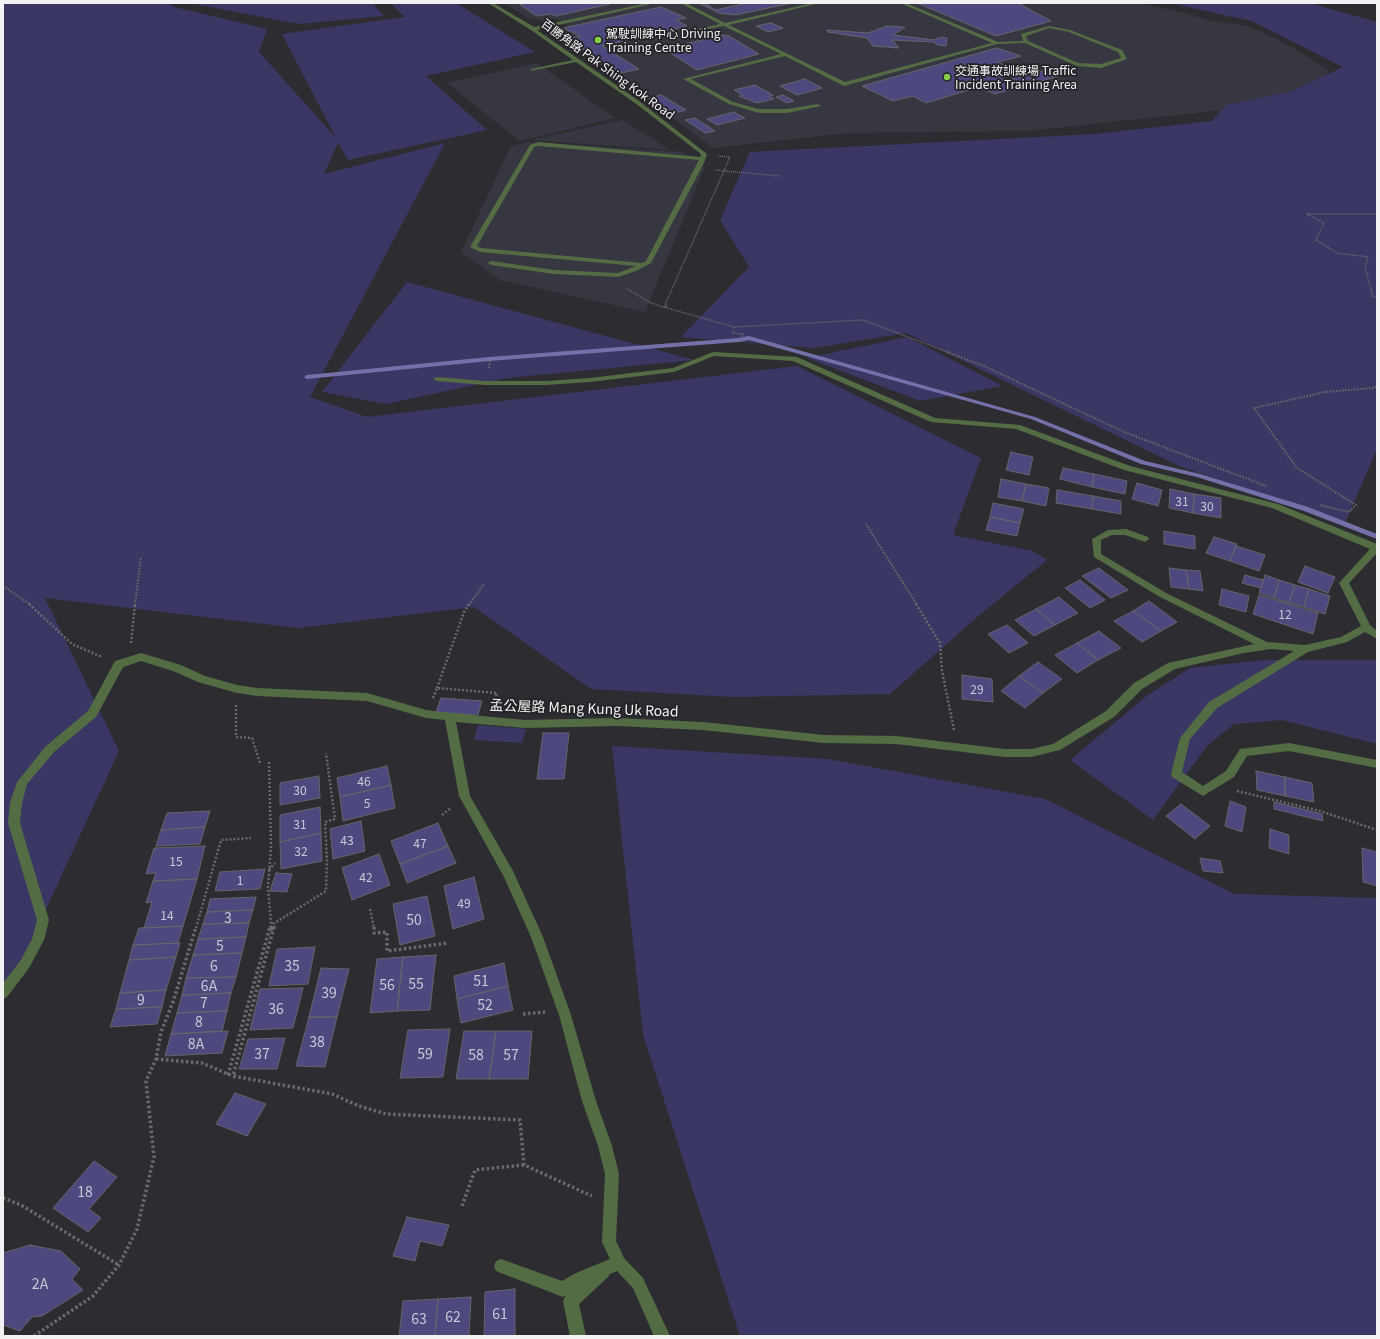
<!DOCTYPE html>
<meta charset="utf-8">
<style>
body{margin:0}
#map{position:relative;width:1380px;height:1339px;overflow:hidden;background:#2d2d31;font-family:Georgia,serif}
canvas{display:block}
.frame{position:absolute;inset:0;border:4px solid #f2f2f4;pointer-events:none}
</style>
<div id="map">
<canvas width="1380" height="1339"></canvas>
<div class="frame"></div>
</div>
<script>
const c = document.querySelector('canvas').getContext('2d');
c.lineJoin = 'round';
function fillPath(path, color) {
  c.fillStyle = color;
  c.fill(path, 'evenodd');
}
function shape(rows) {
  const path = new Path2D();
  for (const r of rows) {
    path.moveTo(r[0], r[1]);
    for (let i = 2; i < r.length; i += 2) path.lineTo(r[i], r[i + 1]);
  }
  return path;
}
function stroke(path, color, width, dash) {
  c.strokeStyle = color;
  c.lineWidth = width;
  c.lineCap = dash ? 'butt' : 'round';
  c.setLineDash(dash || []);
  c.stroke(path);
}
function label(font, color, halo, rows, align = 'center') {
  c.font = font + ' Georgia,"Noto Sans TC",serif';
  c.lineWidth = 3.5;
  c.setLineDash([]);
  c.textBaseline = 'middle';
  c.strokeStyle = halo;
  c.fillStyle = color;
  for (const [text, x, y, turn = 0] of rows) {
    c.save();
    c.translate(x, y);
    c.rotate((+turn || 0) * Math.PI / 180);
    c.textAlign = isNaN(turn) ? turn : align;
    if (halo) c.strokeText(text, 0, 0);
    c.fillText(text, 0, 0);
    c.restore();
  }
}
const built = shape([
 [504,3,1139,3,1184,13,1207,20,1246,26,1275,38,1301,53,1329,71,1313,88,1223,110,1027,131,848,133,713,148,603,66,559,37,568,26,555,18,543,21,527,17],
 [537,63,615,118,520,141,447,83],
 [623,120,670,150,531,140],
 [529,142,680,152,702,159,701,163,704,169,645,312,500,280,461,252,511,146]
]);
const green = shape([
 [3,3,169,3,174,7,267,29,259,52,336,138,282,34,405,17,390,3,456,3,535,52,426,76,487,130,348,160,338,143,324,174,445,143,310,397,367,417,797,366,981,458,953,535,1033,551,1047,560,983,612,890,694,733,697,591,689,474,607,298,628,45,598,119,751,3,1002],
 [189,3,372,3,384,16,299,24],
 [1170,3,1309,3,1377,22,1377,449,1345,523,1179,466,906,333,814,348,681,337,749,267,720,220,750,152,1095,134,1212,121,1226,105,1289,92,1343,67,1252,21],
 [407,282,694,360,507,378,386,404,322,392],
 [907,337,1003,386,920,401,807,358],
 [1264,660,1377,660,1377,744,1282,720,1234,724,1207,746,1153,820,1070,760,1148,695,1190,668],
 [478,725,526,729,522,743,474,740],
 [612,746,828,759,1045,799,1234,894,1377,898,1377,1336,740,1336,643,1035]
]);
const stream = shape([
 [749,336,1035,417,1145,461,1200,474,1308,507,1377,534,1377,539,1304,511,1197,477,1141,464,1031,419,749,340,739,342,489,361,307,379,304,377,307,375,489,357,739,338,749,336]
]);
const building = shape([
 [528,3,608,3,610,4,556,16,551,14,537,16,520,5,528,3],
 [699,3,792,3,735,15,719,13,699,3],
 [711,3,741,3,743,4,716,10,706,4,711,3],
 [917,3,1018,3,1051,21,996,36,917,3],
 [661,7,686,18,676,20,687,26,602,46,639,69,621,73,567,39,580,36,563,28,661,7],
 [771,23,783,28,768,32,756,26,771,23],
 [887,26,905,27,893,35,934,40,941,37,947,38,946,46,938,45,933,42,892,40,899,48,873,46,867,38,828,32,827,30,841,31,868,33,887,26],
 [723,35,729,36,759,54,697,70,664,49,723,35],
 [997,48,1021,56,998,62,1010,68,991,73,1008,80,1049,69,1066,74,995,94,979,87,926,103,913,96,893,101,862,86,997,48],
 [805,79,822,88,797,95,780,86,805,79],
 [755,85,773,95,769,96,774,99,757,103,739,96,743,95,734,90,755,85],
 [661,95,686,110,674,113,649,98,661,95],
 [783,95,794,101,787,103,776,97,783,95],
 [734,112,745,118,717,125,707,119,734,112],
 [695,118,715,131,705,133,685,120,695,118],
 [1011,452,1033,457,1029,475,1006,470,1011,452],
 [1063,468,1094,474,1092,487,1060,479,1063,468],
 [1094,474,1127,481,1125,494,1092,487,1094,474],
 [1001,479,1026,484,1022,501,998,497,1001,479],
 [1137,483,1162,490,1158,506,1132,499,1137,483],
 [1026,484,1049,488,1046,506,1022,501,1026,484],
 [1170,489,1194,494,1193,513,1169,508,1170,489],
 [1057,490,1093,496,1092,509,1056,503,1057,490],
 [1194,494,1221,498,1221,518,1193,513,1194,494],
 [1093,496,1121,501,1121,514,1092,509,1093,496],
 [993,503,1024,509,1020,523,990,517,993,503],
 [990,517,1020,523,1017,536,986,530,990,517],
 [1164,531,1195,536,1195,549,1164,544,1164,531],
 [1214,537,1237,544,1230,561,1206,553,1214,537],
 [1236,546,1265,555,1259,571,1230,561,1236,546],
 [1305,566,1335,577,1328,593,1298,582,1305,566],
 [1099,568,1128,590,1111,598,1082,576,1099,568],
 [1169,568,1186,570,1189,589,1171,587,1169,568],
 [1186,570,1200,571,1203,591,1189,589,1186,570],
 [1245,575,1263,580,1261,588,1242,583,1245,575],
 [1265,575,1279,580,1274,598,1259,593,1265,575],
 [1080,580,1105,600,1090,608,1065,588,1080,580],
 [1279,580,1295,585,1289,603,1274,598,1279,580],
 [1295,585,1309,589,1304,607,1289,603,1295,585],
 [1222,589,1249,596,1246,612,1219,605,1222,589],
 [1309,589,1330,596,1325,614,1304,607,1309,589],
 [1259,595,1318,613,1313,634,1253,614,1259,595],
 [1059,597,1078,613,1055,625,1036,609,1059,597],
 [1149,601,1177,622,1161,631,1133,611,1149,601],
 [1036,609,1055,625,1034,636,1015,620,1036,609],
 [1133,611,1161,631,1142,642,1114,621,1133,611],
 [1007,625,1028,643,1009,653,988,634,1007,625],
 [1099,631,1121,648,1098,660,1077,643,1099,631],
 [1077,643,1098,660,1077,673,1055,655,1077,643],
 [1038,662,1062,679,1043,693,1019,676,1038,662],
 [962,675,992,679,993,702,962,699,962,675],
 [1019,676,1043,693,1025,708,1001,691,1019,676],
 [441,698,482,701,478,715,436,712,441,698],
 [543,733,569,733,564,779,537,779,543,733],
 [387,766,391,785,340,797,337,778,387,766],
 [1256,771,1285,777,1285,796,1257,790,1256,771],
 [319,776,320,798,280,805,280,783,319,776],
 [1285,777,1312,783,1314,802,1285,796,1285,777],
 [391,785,395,808,343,821,340,797,391,785],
 [1230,801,1246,807,1242,832,1225,826,1230,801],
 [1274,802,1322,814,1323,821,1274,809,1274,802],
 [1181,804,1210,826,1195,839,1166,816,1181,804],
 [320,807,321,833,280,842,280,815,320,807],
 [210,811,205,827,161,830,167,813,210,811],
 [361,821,365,851,333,859,330,829,361,821],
 [438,823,448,846,400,864,391,841,438,823],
 [205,827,200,844,156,846,161,830,205,827],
 [1270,829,1289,835,1289,854,1269,848,1270,829],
 [321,833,322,861,281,869,280,842,321,833],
 [205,846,197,879,153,881,156,873,146,874,154,848,205,846],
 [448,846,456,863,407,883,400,864,448,846],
 [1362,848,1377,852,1377,886,1363,882,1362,848],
 [379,854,390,885,352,900,342,868,379,854],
 [1200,858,1220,861,1223,873,1203,871,1200,858],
 [265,869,260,889,215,891,220,872,265,869],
 [276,873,292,874,287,892,270,891,276,873],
 [474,877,484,919,453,929,444,886,474,877],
 [197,879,183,926,144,928,152,902,146,903,153,881,197,879],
 [427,896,435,936,400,945,393,904,427,896],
 [256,897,253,910,207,912,210,899,256,897],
 [253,910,249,923,203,924,207,912,253,910],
 [249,923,246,937,198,939,203,924,249,923],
 [183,926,178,943,133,945,139,928,183,926],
 [246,937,242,953,193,955,198,939,246,937],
 [180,943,176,957,129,960,133,945,180,943],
 [315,947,308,984,269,986,277,949,315,947],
 [242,953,236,977,186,978,193,955,242,953],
 [436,955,430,1010,397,1011,403,957,436,955],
 [176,957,166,990,120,993,129,960,176,957],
 [403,957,397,1011,370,1013,377,959,403,957],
 [504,963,508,986,457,999,454,976,504,963],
 [321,968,349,969,337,1017,309,1017,321,968],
 [236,977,231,993,182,995,186,978,236,977],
 [508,986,513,1010,461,1023,457,999,508,986],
 [303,988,293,1028,250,1030,260,989,303,988],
 [166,990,162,1007,116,1009,120,993,166,990],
 [231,993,227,1011,177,1013,182,995,231,993],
 [162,1007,157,1024,110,1027,116,1009,162,1007],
 [227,1011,222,1031,171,1034,177,1013,227,1011],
 [309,1017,337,1017,325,1067,296,1066,309,1017],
 [450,1029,443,1077,400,1078,408,1030,450,1029],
 [228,1031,222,1053,165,1056,171,1034,228,1031],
 [464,1031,496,1031,489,1079,456,1079,464,1031],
 [496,1031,532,1031,528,1079,489,1079,496,1031],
 [285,1038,277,1069,239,1069,248,1039,285,1038],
 [235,1093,266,1104,247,1136,216,1124,235,1093],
 [94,1161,117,1177,89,1209,101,1218,88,1232,53,1208,94,1161],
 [407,1217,449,1225,442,1246,420,1241,415,1261,393,1256,407,1217],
 [30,1245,61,1251,80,1269,72,1279,83,1290,42,1316,32,1317,20,1331,3,1325,3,1253,30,1245],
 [515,1289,515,1336,484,1336,485,1292,515,1289],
 [471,1297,469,1336,435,1336,438,1299,471,1297],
 [438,1299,435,1336,399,1336,403,1301,438,1299]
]);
const pathFar3 = shape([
 [715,170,780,176],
 [1307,214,1324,223,1316,240,1337,253,1368,257,1365,267,1373,297,1377,297],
 [1308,214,1377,214],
 [626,288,649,302,660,306,734,327,863,320,950,353],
 [664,307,667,306,665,305,730,157,718,156],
 [734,327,733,333,743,334,741,340]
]);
const pathFar2 = shape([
 [947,352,984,366,1124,432,1266,486],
 [489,368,490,361],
 [1320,505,1349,512,1356,505,1297,468,1254,408,1325,392,1373,388,1377,386],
 [866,524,917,605],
 [3,586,31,605],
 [135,605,141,557],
 [469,605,484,584]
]);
const pathFar1 = shape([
 [29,604,72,644,102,657],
 [916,604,940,643,942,671,954,730],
 [131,643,135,604],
 [437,688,464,612,469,604],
 [433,698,437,688,497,693,493,705],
 [236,705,236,737,252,738,260,763],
 [269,762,271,847,268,887,271,923,270,928],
 [1237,791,1320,811,1377,830],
 [442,815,451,808],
 [269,870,275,863],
 [370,909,374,928],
 [196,928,221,840,251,838],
 [272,928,273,924,326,891,327,861,325,822,335,819,326,753],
 [274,928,275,924]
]);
const path = shape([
 [274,927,233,1076,332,1094,359,1106,386,1114,520,1120,524,1165,592,1196],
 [374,927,374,933,387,932,387,951,448,943],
 [270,929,272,929,272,927],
 [523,1014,545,1012],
 [156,1059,202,1063,235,1077],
 [228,1075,270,927],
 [3,1198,21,1205,119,1265],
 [462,1206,475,1170,524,1165],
 [34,1336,93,1296,119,1265,137,1229,154,1157,146,1081,156,1059,161,1032,173,1002,196,927]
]);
const minor = shape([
 [488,3,493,3,534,27,648,3,656,3,537,30,639,101,707,154,704,163,651,263,636,271,618,277,554,274,491,265,488,263,491,261,554,270,618,273,636,266,480,252,470,247,530,145,538,142,700,157,701,154,635,103,576,62,531,71,531,69,573,60,531,30,488,3],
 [538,146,699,160,646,261,642,263,481,248,477,246,534,147,538,146],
 [680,3,686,3,725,23,812,3,820,3,729,25,845,82,992,43,900,3,906,3,998,42,1023,41,1021,34,1049,26,1070,30,1122,50,1127,59,1101,68,1077,66,1025,43,997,44,844,86,785,56,691,79,733,102,759,109,787,109,818,104,821,106,787,113,759,113,729,104,683,79,781,54,724,26,693,32,693,30,720,24,680,3],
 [1049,28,1069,32,1118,52,1121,58,1101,64,1078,63,1028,41,1026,36,1049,28],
 [713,352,797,357,935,418,1020,425,1130,466,1278,504,1377,544,1377,553,1349,583,1370,625,1377,631,1377,639,1365,632,1347,642,1308,652,1217,708,1190,739,1182,772,1203,786,1226,771,1240,749,1289,743,1377,760,1377,768,1289,751,1247,756,1234,777,1203,796,1172,777,1171,774,1180,738,1209,702,1294,651,1271,649,1244,653,1175,669,1142,689,1114,717,1060,750,1031,757,1005,757,896,744,824,743,703,730,617,726,525,728,456,722,470,796,513,871,543,937,571,1015,596,1101,612,1146,619,1174,616,1241,624,1258,643,1278,670,1336,654,1336,633,1288,617,1271,610,1274,608,1277,579,1304,586,1336,570,1336,563,1301,566,1295,563,1297,501,1273,496,1271,494,1266,496,1261,501,1259,562,1281,576,1273,610,1259,602,1242,605,1174,598,1146,582,1101,559,1015,531,937,504,877,459,796,445,720,426,718,367,701,257,696,237,693,198,682,173,671,141,661,123,667,96,717,54,752,27,784,22,803,20,823,49,920,44,940,29,968,7,997,3,999,3,983,21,960,32,939,37,920,8,823,10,803,17,782,46,746,88,711,115,661,141,653,181,665,205,676,237,685,257,688,367,693,426,710,450,713,525,720,617,718,703,722,824,735,896,736,1005,749,1031,749,1053,744,1106,711,1134,683,1168,663,1254,644,1160,597,1094,557,1092,539,1108,530,1126,529,1148,537,1149,539,1145,542,1125,535,1112,535,1101,540,1101,554,1166,593,1267,642,1305,645,1341,637,1361,626,1339,583,1370,549,1272,508,1124,470,1016,429,931,422,793,361,714,356,674,372,590,382,546,385,485,385,437,381,433,379,437,377,485,381,546,381,590,378,673,368,713,352]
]);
const markers = [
 [598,40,4,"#87cf4a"],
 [947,77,4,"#87cf4a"]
];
const farPoinames = [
 ["駕駛訓練中心 Driving",606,33],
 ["Training Centre",606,47],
 ["交通事故訓練場 Traffic",955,70],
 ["Incident Training Area",955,84]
];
const farStreetnames = [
 ["百勝角路 Pak Shing Kok Road",608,69,36]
];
const numberNames = [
 ["31",1182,501],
 ["30",1207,506],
 ["12",1285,614],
 ["29",977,689],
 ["46",364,781],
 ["30",300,790],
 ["5",367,803],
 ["31",300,824],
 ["43",347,840],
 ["47",420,843],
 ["32",301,851],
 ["15",176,861],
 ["42",366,877],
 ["1",240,880],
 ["49",464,903],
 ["14",167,915]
];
const streetNames = [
 ["孟公屋路 Mang Kung Uk Road",584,708,2]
];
const nearNumbernames = [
 ["3",228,918],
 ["50",414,920],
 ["5",220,946],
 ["6",214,966],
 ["35",292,966],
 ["51",481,981],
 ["55",416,984],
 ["56",387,985],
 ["6A",209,986],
 ["39",329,993],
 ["9",141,1000],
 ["7",204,1003],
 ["52",485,1005],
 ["36",276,1009],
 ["8",199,1022],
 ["38",317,1042],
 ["8A",196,1044],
 ["37",262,1054],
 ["59",425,1054],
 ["58",476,1055],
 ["57",511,1055],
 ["18",85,1192],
 ["2A",40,1284],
 ["61",500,1314],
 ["62",453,1317],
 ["63",419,1319]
];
fillPath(built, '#373741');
fillPath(green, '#3b3764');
fillPath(stream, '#7471aa');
fillPath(building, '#4d497f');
stroke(building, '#646569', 1);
stroke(pathFar3, '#6a6a6d', 1.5, [1, 1]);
stroke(pathFar2, '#6a6a6d', 2, [1.5, 1.5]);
stroke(pathFar1, '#6a6a6d', 2.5, [2, 2]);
stroke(path, '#6a6a6d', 3.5, [2.5, 2.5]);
fillPath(minor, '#546c44');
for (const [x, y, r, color] of markers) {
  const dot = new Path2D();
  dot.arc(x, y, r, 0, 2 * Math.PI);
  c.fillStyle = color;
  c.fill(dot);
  stroke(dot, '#232327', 1.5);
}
label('12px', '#f2f2f4', '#232327', farPoinames, 'left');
label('12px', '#f2f2f4', '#232327', farStreetnames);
label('12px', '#c9c8d7', null, numberNames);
label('14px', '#f2f2f4', '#232327', streetNames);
label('14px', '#c9c8d7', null, nearNumbernames);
</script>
